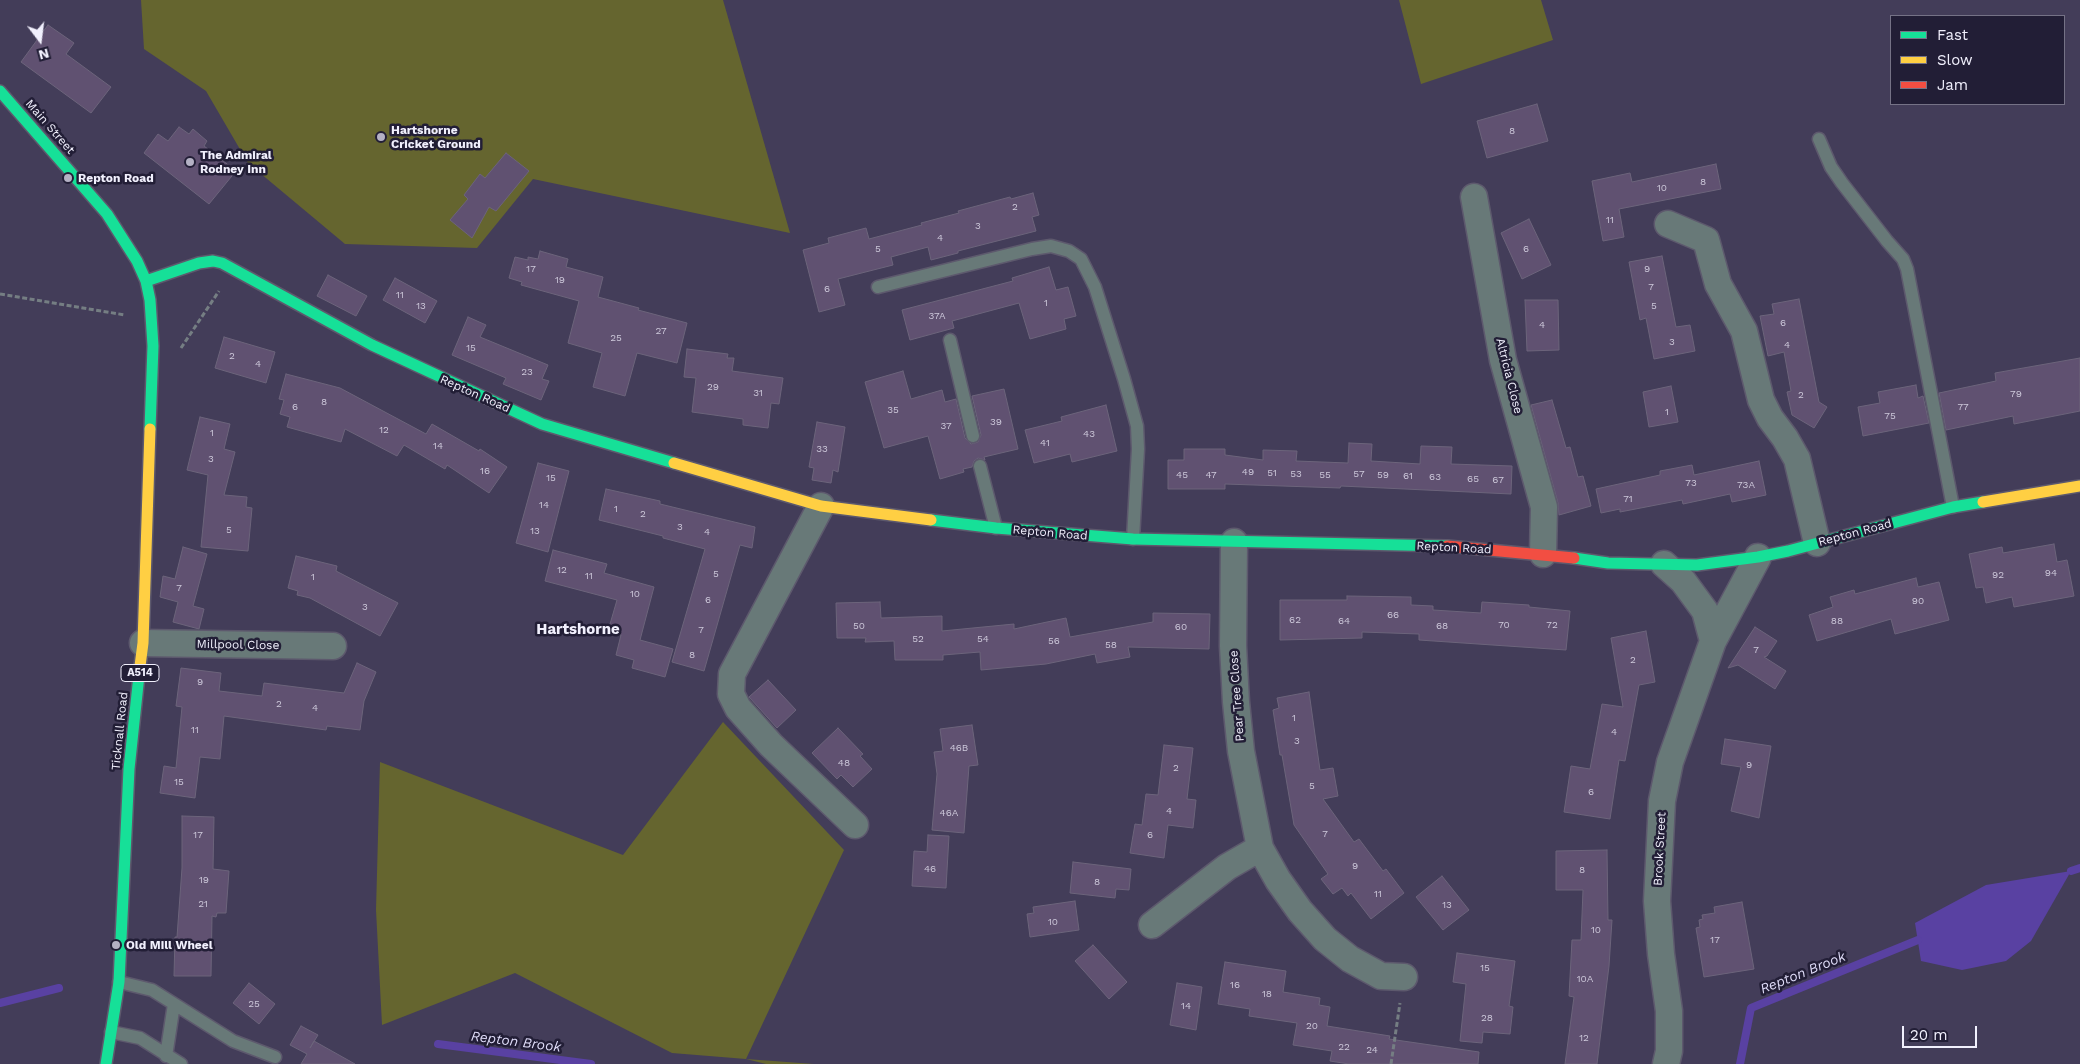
<!DOCTYPE html>
<style>
body{margin:0}
#map{position:relative;width:2080px;height:1064px;overflow:hidden;background:#433d59;font-family:"Work Sans",sans-serif}
canvas{display:block}
.legend{position:absolute;left:1890px;top:15px;width:175px;height:90px;box-sizing:border-box;background:#221e36;border:1px solid #757286;margin:0;padding:6px 9px;list-style:none;font-size:15px;color:#f1f0fd}
.legend li{display:flex;align-items:center;gap:10px;height:25px}
.legend b{width:25px;border:1px solid #757286}
.north{position:absolute;left:15px;top:15px;width:50px;height:50px;-webkit-text-stroke:4px #221e36;paint-order:stroke;rotate:165deg;font-size:14px;font-weight:700;line-height:20px;text-align:center;color:#f1f0fd}
.north::after{content:'';display:block;margin:auto;width:18px;height:22px;background:#f1f0fd;clip-path:polygon(50% 0,100% 100%,50% 72%,0 100%)}
.scale{position:absolute;left:1902px;top:1026px;width:75px;height:22px;box-sizing:border-box;border:2px solid #f1f0fd;border-top:0;padding-left:6px;font-size:15px;line-height:18px;white-space:nowrap;color:#f1f0fd;-webkit-text-stroke:4px #221e36;paint-order:stroke}
</style>
<div id="map">
<canvas width="2080" height="1064"></canvas>
<ul class="legend">
<li><b style="height:6px;background:#16e098"></b>Fast</li>
<li><b style="height:6px;background:#ffcf43"></b>Slow</li>
<li><b style="height:6px;background:#f24e42"></b>Jam</li>
</ul>
<div class="north">N</div>
<div class="scale">20 m</div>
</div>
<script>
const c = document.querySelector('canvas').getContext('2d');
c.lineJoin = 'round';
function fillPath(path, color) {
  c.fillStyle = color;
  c.fill(path, 'evenodd');
}
function shape(rows) {
  const path = new Path2D();
  for (const r of rows) {
    path.moveTo(r[0], r[1]);
    for (let i = 2; i < r.length; i += 2) path.lineTo(r[i], r[i + 1]);
  }
  return path;
}
function stroke(path, color, width, dash) {
  c.strokeStyle = color;
  c.lineWidth = width;
  c.lineCap = dash ? 'butt' : 'round';
  c.setLineDash(dash || []);
  c.stroke(path);
}
function label(font, color, halo, rows, align = 'center') {
  c.font = font + ' "Work Sans",sans-serif';
  c.lineWidth = 5;
  c.setLineDash([]);
  c.textBaseline = 'middle';
  c.strokeStyle = halo;
  c.fillStyle = color;
  for (const [text, x, y, turn = 0] of rows) {
    c.save();
    c.translate(x, y);
    c.rotate((+turn || 0) * Math.PI / 180);
    c.textAlign = isNaN(turn) ? turn : align;
    if (halo) c.strokeText(text, 0, 0);
    c.fillText(text, 0, 0);
    c.restore();
  }
}
const green = shape([
 [141,0,723,0,790,233,533,179,477,248,345,244,248,163,206,91,144,49],
 [1399,0,1541,0,1553,40,1421,84],
 [723,722,844,850,746,1059,814,1064,766,1064,746,1059,672,1053,515,973,382,1025,376,910,380,762,623,855]
]);
const water = shape([
 [2071,871,2031,941,2006,961,1962,970,1921,961,1915,923,1986,885]
]);
const stream = shape([
 [2071,871,2080,868],
 [0,1003,59,988],
 [438,1044,591,1064],
 [1740,1064,1751,1008,1918,940]
]);
const building = shape([
 [48,25,74,43,66,54,111,87,91,113,21,62,48,25],
 [1537,104,1548,141,1487,158,1477,121,1537,104],
 [179,127,189,134,193,129,207,141,204,146,236,171,209,204,144,153,158,134,168,141,179,127],
 [506,153,529,171,496,211,489,207,472,238,450,220,468,199,464,195,480,174,485,178,506,153],
 [1716,164,1721,189,1619,209,1624,237,1603,241,1592,181,1630,173,1632,182,1716,164],
 [1033,193,1039,215,1032,217,1036,231,958,251,958,253,931,260,928,247,891,257,893,265,838,279,845,305,819,312,803,250,829,243,828,238,866,228,869,239,922,225,921,223,959,213,958,211,1010,197,1011,199,1033,193],
 [1529,219,1551,265,1522,279,1501,233,1529,219],
 [540,251,568,259,566,267,603,277,598,297,639,308,638,310,687,323,677,363,637,353,625,396,593,387,602,353,568,343,579,301,521,285,522,282,509,278,515,257,528,260,528,257,538,259,540,251],
 [1662,256,1676,327,1690,325,1695,351,1654,359,1646,318,1640,320,1629,262,1662,256],
 [1049,267,1056,290,1068,287,1076,316,1064,319,1066,329,1030,339,1019,303,952,321,954,328,910,340,902,310,1013,281,1012,278,1049,267],
 [328,275,367,296,356,316,317,296,328,275],
 [395,278,437,301,425,323,383,300,395,278],
 [1799,299,1819,402,1827,407,1814,428,1792,415,1787,392,1791,391,1784,352,1768,356,1760,316,1774,314,1772,304,1799,299],
 [1525,300,1558,300,1559,350,1527,351,1525,300],
 [468,317,486,325,480,337,548,365,542,379,549,381,541,400,503,384,506,378,452,355,468,317],
 [224,337,275,352,266,383,215,368,224,337],
 [687,349,728,354,727,358,734,358,732,371,783,378,779,404,771,403,768,428,743,425,743,419,692,412,696,378,684,377,687,349],
 [2080,358,2080,411,2014,424,2013,416,1946,430,1939,393,1996,381,1995,373,2080,358],
 [903,371,911,399,942,390,945,402,956,399,965,438,971,444,978,442,981,435,972,396,1004,389,1018,449,984,457,985,460,978,458,974,461,972,467,963,469,964,472,940,479,928,436,884,448,865,382,903,371],
 [286,374,340,388,426,434,432,424,479,451,480,449,507,467,489,493,447,465,445,469,404,445,397,456,345,429,341,442,287,427,290,417,280,414,284,400,279,399,286,374],
 [1916,385,1918,398,1923,396,1929,423,1863,436,1858,407,1880,403,1878,392,1916,385],
 [1671,386,1678,422,1649,427,1643,392,1671,386],
 [1552,400,1566,448,1570,447,1578,477,1583,476,1591,506,1559,515,1558,503,1531,405,1552,400],
 [1106,405,1117,451,1072,462,1070,454,1034,463,1025,430,1062,421,1061,417,1106,405],
 [200,417,230,424,224,449,235,452,224,495,247,497,246,507,252,508,248,551,201,547,208,475,187,470,200,417],
 [817,422,845,427,838,472,833,470,831,483,812,480,814,468,809,467,817,422],
 [1349,443,1372,444,1371,461,1420,464,1421,446,1452,447,1451,464,1512,466,1511,494,1341,486,1340,488,1225,484,1225,489,1168,489,1168,460,1184,460,1184,449,1225,449,1225,455,1263,460,1263,450,1297,451,1296,461,1348,463,1349,443],
 [1759,461,1766,495,1732,502,1730,494,1683,504,1682,500,1620,512,1620,509,1601,513,1596,489,1660,475,1660,471,1692,465,1694,475,1759,461],
 [538,463,569,471,548,552,516,543,538,463],
 [606,489,660,501,660,504,755,527,752,548,740,545,704,671,672,662,705,549,663,538,663,536,599,520,606,489],
 [2054,544,2057,562,2067,560,2074,596,2014,607,2012,597,1986,603,1983,587,1976,588,1969,554,2002,547,2003,553,2054,544],
 [183,547,207,554,193,606,204,609,199,629,173,622,178,602,160,597,163,576,175,579,183,547],
 [553,550,607,564,604,573,654,587,640,640,673,649,665,677,632,668,634,660,616,655,621,635,608,631,617,600,545,581,553,550],
 [296,556,337,566,336,571,398,603,380,636,310,598,297,595,298,591,288,588,296,556],
 [1916,578,1918,587,1939,582,1949,620,1895,634,1891,619,1817,641,1809,615,1833,607,1830,597,1854,590,1855,594,1916,578],
 [1347,596,1411,597,1411,605,1433,606,1433,610,1481,613,1482,602,1529,605,1529,607,1570,611,1566,650,1419,640,1419,634,1362,632,1362,638,1280,640,1280,600,1347,600,1347,596],
 [880,602,881,618,942,616,942,631,1014,624,1014,629,1066,618,1070,637,1153,622,1153,613,1210,614,1209,649,1128,647,1130,657,1097,663,1095,654,1046,664,981,670,980,652,943,655,943,660,895,660,894,641,865,642,866,638,837,638,836,603,880,602],
 [1755,627,1777,641,1767,656,1764,657,1786,671,1775,689,1738,665,1728,668,1755,627],
 [1646,631,1655,682,1639,685,1625,761,1619,760,1610,819,1564,812,1571,766,1590,769,1602,704,1623,707,1611,638,1646,631],
 [357,663,376,672,364,701,360,730,327,726,326,730,224,716,220,759,200,757,195,798,160,793,164,766,176,768,182,707,176,706,181,668,221,673,219,691,262,696,264,683,344,693,357,663],
 [768,680,796,710,777,728,749,697,768,680],
 [1309,692,1320,770,1333,768,1338,796,1323,799,1354,842,1359,839,1383,871,1386,869,1404,893,1371,919,1351,893,1348,896,1342,888,1333,894,1321,879,1328,874,1294,825,1282,755,1280,755,1273,710,1279,708,1277,698,1309,692],
 [972,725,978,765,969,766,964,833,932,830,937,774,934,752,943,751,940,729,972,725],
 [838,728,863,754,860,756,872,769,853,787,841,775,837,779,812,753,838,728],
 [1725,739,1771,746,1759,818,1731,811,1741,767,1721,764,1725,739],
 [1164,745,1193,748,1187,799,1196,800,1193,828,1168,825,1164,858,1130,853,1135,824,1142,825,1146,794,1158,795,1164,745],
 [182,816,214,817,213,869,229,871,226,913,217,913,216,917,212,916,211,976,174,976,175,937,177,937,182,868,182,816],
 [928,835,949,836,946,888,912,886,914,851,927,852,928,835],
 [1607,850,1608,920,1612,920,1609,966,1597,1064,1565,1064,1574,997,1569,996,1572,940,1581,940,1583,890,1556,890,1556,851,1607,850],
 [1073,862,1131,869,1129,890,1116,889,1115,898,1070,893,1073,862],
 [1442,876,1469,910,1443,930,1416,897,1442,876],
 [1075,901,1079,930,1030,937,1027,914,1034,913,1033,907,1075,901],
 [1742,902,1754,969,1704,977,1696,928,1700,927,1699,920,1703,919,1702,915,1715,913,1714,907,1742,902],
 [1093,945,1127,982,1109,999,1075,961,1093,945],
 [1457,953,1515,961,1509,1006,1513,1007,1510,1034,1483,1032,1482,1043,1460,1041,1466,984,1453,982,1457,953],
 [1225,962,1286,971,1283,992,1320,998,1319,1005,1330,1007,1327,1026,1390,1036,1389,1039,1479,1052,1478,1064,1349,1064,1330,1061,1332,1051,1293,1045,1297,1023,1249,1016,1250,1009,1218,1004,1225,962],
 [249,983,275,1004,259,1024,233,1003,249,983],
 [1177,983,1202,987,1196,1030,1170,1025,1177,983],
 [301,1026,318,1035,310,1048,314,1041,355,1064,301,1064,307,1054,290,1045,301,1026]
]);
const path = shape([
 [0,294,125,315],
 [181,348,219,291],
 [1391,1064,1400,1003]
]);
const lane = shape([
 [1819,139,1831,167,1842,183,1887,241,1903,259,1907,269,1953,507],
 [878,287,1032,249,1051,246,1069,251,1081,259,1095,287,1124,379,1137,426,1138,449,1133,539],
 [950,340,973,436],
 [980,466,996,528],
 [119,982,152,990,233,1041,275,1057],
 [111,1032,140,1038,181,1064],
 [166,1056,174,1004]
]);
const street = shape([
 [1474,197,1503,360,1544,507,1543,554],
 [1668,224,1706,240,1718,284,1744,331,1761,400,1770,418,1785,438,1797,459,1817,543],
 [821,506,732,674,731,694,738,708,771,745,855,825],
 [1234,542,1233,646,1236,702,1241,751,1260,848,1278,880,1300,911,1325,939,1350,959,1381,976,1404,977],
 [1664,564,1683,581,1705,611,1713,641],
 [143,643,333,646],
 [1152,925,1227,867,1260,848],
 [1666,1064,1669,1051,1669,1011,1661,954,1657,901,1662,801,1670,762,1713,641,1758,557]
]);
const fast = shape([
 [0,91,107,214,137,261,146,281,150,300,153,346,150,429],
 [146,281,199,263,213,261,222,263,372,345,542,424,674,463],
 [931,520,996,528,1133,539,1447,546],
 [1574,558,1608,563,1697,565,1758,557,1788,551,1953,507,1983,502],
 [106,1064,119,982,129,769,140,666]
]);
const slow = shape([
 [674,463,821,506,931,520],
 [1983,502,2080,486],
 [140,666,143,643,150,429]
]);
const jam = shape([
 [1447,546,1574,558]
]);
const markers = [
 [381,137,5,"#b4b1c4"],
 [190,162,5,"#b4b1c4"],
 [68,178,5,"#b4b1c4"],
 [116,945,5,"#b4b1c4"]
];
const numberNames = [
 ["8",1512,131],
 ["8",1703,182],
 ["10",1662,188],
 ["2",1015,207],
 ["11",1610,220],
 ["3",978,226],
 ["4",940,238],
 ["5",878,249],
 ["6",1526,249],
 ["17",531,269],
 ["9",1647,269],
 ["19",560,280],
 ["7",1651,287],
 ["6",827,289],
 ["11",400,295],
 ["1",1046,303],
 ["13",421,306],
 ["5",1654,306],
 ["37A",937,316],
 ["6",1783,323],
 ["4",1542,325],
 ["27",661,331],
 ["25",616,338],
 ["3",1672,342],
 ["4",1787,345],
 ["15",471,348],
 ["2",232,356],
 ["4",258,364],
 ["23",527,372],
 ["29",713,387],
 ["31",758,393],
 ["79",2016,394],
 ["2",1801,395],
 ["8",324,402],
 ["6",295,407],
 ["77",1963,407],
 ["35",893,410],
 ["1",1667,412],
 ["75",1890,416],
 ["39",996,422],
 ["37",946,426],
 ["12",384,430],
 ["1",212,433],
 ["43",1089,434],
 ["41",1045,443],
 ["14",438,446],
 ["33",822,449],
 ["3",211,459],
 ["16",485,471],
 ["49",1248,472],
 ["51",1272,473],
 ["53",1296,474],
 ["57",1359,474],
 ["45",1182,475],
 ["47",1211,475],
 ["55",1325,475],
 ["59",1383,475],
 ["61",1408,476],
 ["63",1435,477],
 ["15",551,478],
 ["65",1473,479],
 ["67",1498,480],
 ["73",1691,483],
 ["73A",1746,485],
 ["71",1628,499],
 ["14",544,505],
 ["1",616,509],
 ["2",643,514],
 ["3",680,527],
 ["5",229,530],
 ["13",535,531],
 ["4",707,532],
 ["12",562,570],
 ["94",2051,573],
 ["5",716,574],
 ["92",1998,575],
 ["11",589,576],
 ["1",313,577],
 ["7",179,588],
 ["10",635,594],
 ["6",708,600],
 ["90",1918,601],
 ["3",365,607],
 ["66",1393,615],
 ["62",1295,620],
 ["64",1344,621],
 ["88",1837,621],
 ["70",1504,625],
 ["72",1552,625],
 ["50",859,626],
 ["68",1442,626],
 ["60",1181,627],
 ["7",701,630],
 ["52",918,639],
 ["54",983,639],
 ["56",1054,641],
 ["58",1111,645],
 ["7",1756,650],
 ["8",692,655],
 ["2",1633,660],
 ["9",200,682],
 ["2",279,704],
 ["4",315,708],
 ["1",1294,718],
 ["11",195,730],
 ["4",1614,732],
 ["3",1297,741],
 ["46B",959,748],
 ["48",844,763],
 ["9",1749,765],
 ["2",1176,768],
 ["15",179,782],
 ["5",1312,786],
 ["6",1591,792],
 ["4",1169,811],
 ["46A",949,813],
 ["7",1325,834],
 ["17",198,835],
 ["6",1150,835],
 ["9",1355,866],
 ["46",930,869],
 ["8",1582,870],
 ["19",204,880],
 ["8",1097,882],
 ["11",1378,894],
 ["21",203,904],
 ["13",1447,905],
 ["10",1053,922],
 ["10",1596,930],
 ["17",1715,940],
 ["15",1485,968],
 ["10A",1585,979],
 ["16",1235,985],
 ["18",1267,994],
 ["25",254,1004],
 ["14",1186,1006],
 ["28",1487,1018],
 ["20",1312,1026],
 ["12",1584,1038],
 ["22",1344,1047],
 ["24",1372,1050]
];
const shields = [
 [140,673,38]
];
const shieldNames = [
 ["A514",140,673]
];
const streetNames = [
 ["Main Street",50,127,49],
 ["Altricia Close",1509,376,76],
 ["Repton Road",475,394,24],
 ["Repton Road",1050,533,5],
 ["Repton Road",1855,533,-15],
 ["Repton Road",1454,548,3],
 ["Millpool Close",238,645,1],
 ["Pear Tree Close",1237,696,-94],
 ["Ticknall Road",120,731,-84],
 ["Brook Street",1660,849,-87]
];
const poiNames = [
 ["Hartshorne",391,130],
 ["Cricket Ground",391,144],
 ["The Admiral",200,155],
 ["Rodney Inn",200,169],
 ["Repton Road",78,178],
 ["Old Mill Wheel",126,945]
];
const waterNames = [
 ["Repton Brook",1803,973,-22],
 ["Repton Brook",516,1042,7]
];
const quarterNames = [
 ["Hartshorne",578,630]
];
fillPath(green, '#65652f');
fillPath(water, '#5941a2');
stroke(stream, '#5941a2', 8);
fillPath(building, '#605171');
stroke(building, '#6c647b', 1);
stroke(lane, '#5d596d', 15);
stroke(street, '#5d596d', 29);
stroke(fast, '#5d596d', 14);
stroke(slow, '#5d596d', 14);
stroke(jam, '#5d596d', 14);
stroke(path, '#757e83', 3, [5, 2.5]);
stroke(lane, '#687978', 12);
stroke(street, '#687978', 26);
stroke(fast, '#16e098', 11);
stroke(slow, '#ffcf43', 11);
stroke(jam, '#f24e42', 11);
for (const [x, y, r, color] of markers) {
  const dot = new Path2D();
  dot.arc(x, y, r, 0, 2 * Math.PI);
  c.fillStyle = color;
  c.fill(dot);
  stroke(dot, '#221e36', 2);
}
label('10px', '#cdc8da', null, numberNames);
for (const [x, y, w] of shields) {
  const box = new Path2D();
  box.roundRect(x - w / 2, y - 8.5, w, 17, 4);
  c.fillStyle = '#221e36';
  c.fill(box);
  stroke(box, '#f1f0fd', 1);
}
label('bold 11px', '#f1f0fd', null, shieldNames);
label('12px', '#f1f0fd', '#221e36', streetNames);
label('bold 12px', '#f1f0fd', '#221e36', poiNames, 'left');
label('italic 14px', '#dfdcf8', '#221e36', waterNames);
label('bold 15px', '#f1f0fd', '#221e36', quarterNames);
</script>
